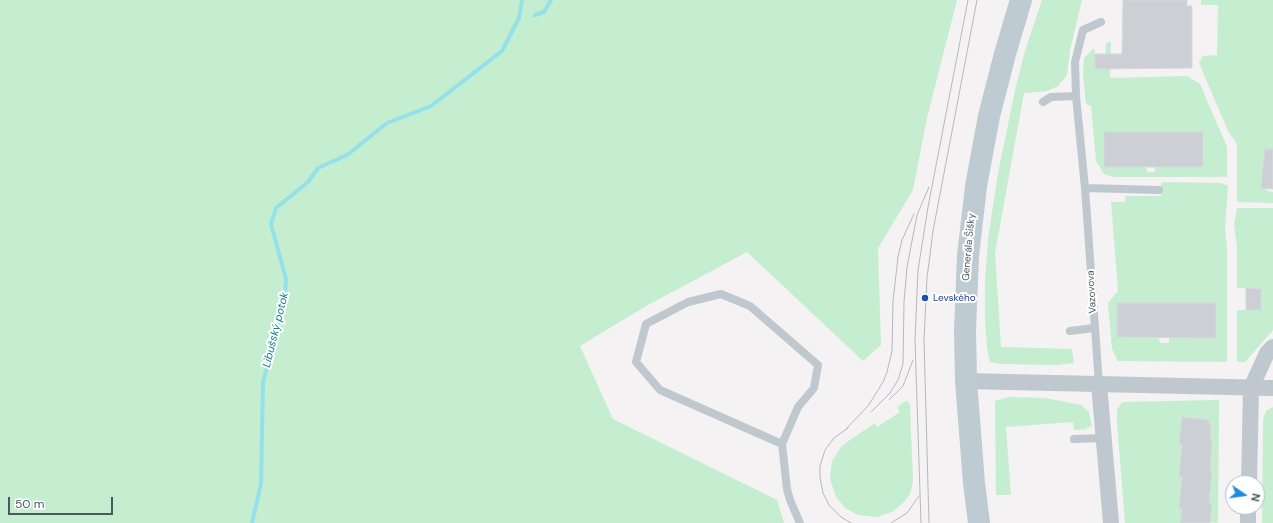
<!DOCTYPE html>
<meta charset="utf-8">
<style>
body{margin:0}
#map{position:relative;width:1273px;height:523px;overflow:hidden;background:#f4f2f2;font-family:"DM Sans",sans-serif}
canvas{display:block}
.north{position:absolute;left:1225px;top:475px;width:40px;height:40px;box-sizing:border-box;background:#fff;border:1px solid #b7bcbf;border-radius:50%;rotate:103deg;font-size:11px;font-weight:700;line-height:16px;text-align:center;color:#4a585f}
.north::after{content:'';display:block;margin:auto;width:14px;height:18px;background:#238add;clip-path:polygon(50% 0,100% 100%,50% 72%,0 100%)}
.scale{position:absolute;left:8px;top:497px;width:105px;height:18px;box-sizing:border-box;border:2px solid #4a585f;border-top:0;padding-left:5px;font-size:12px;line-height:14px;white-space:nowrap;color:#4a585f;-webkit-text-stroke:3px #fff;paint-order:stroke}
</style>
<div id="map">
<canvas width="1273" height="523"></canvas>
<div class="north">N</div>
<div class="scale">50 m</div>
</div>
<script>
const c = document.querySelector('canvas').getContext('2d');
c.lineJoin = 'round';
function fillPath(path, color) {
  c.fillStyle = color;
  c.fill(path, 'evenodd');
}
function shape(rows) {
  const path = new Path2D();
  for (const r of rows) {
    path.moveTo(r[0], r[1]);
    for (let i = 2; i < r.length; i += 2) path.lineTo(r[i], r[i + 1]);
  }
  return path;
}
function stroke(path, color, width, dash) {
  c.strokeStyle = color;
  c.lineWidth = width;
  c.lineCap = dash ? 'butt' : 'round';
  c.setLineDash(dash || []);
  c.stroke(path);
}
function label(font, color, halo, rows, align = 'center') {
  c.font = font + ' "DM Sans",sans-serif';
  c.lineWidth = 4;
  c.setLineDash([]);
  c.textBaseline = 'middle';
  c.strokeStyle = halo;
  c.fillStyle = color;
  for (const [text, x, y, turn = 0] of rows) {
    c.save();
    c.translate(x, y);
    c.rotate((+turn || 0) * Math.PI / 180);
    c.textAlign = isNaN(turn) ? turn : align;
    if (halo) c.strokeText(text, 0, 0);
    c.fillText(text, 0, 0);
    c.restore();
  }
}
const green = shape([
 [0,0,957,0,927,118,913,190,878,248,881,345,863,361,747,252,648,305,580,346,613,419,777,500,784,523,0,523],
 [1042,0,1082,0,1070,50,1067,75,1058,86,1047,91,1024,93,995,253,1001,347,1072,349,1074,363,1057,365,1002,364,990,362,987,348,985,320,985,282,988,239,998,173,1016,86,1025,51],
 [1201,0,1273,0,1273,159,1267,188,1267,191,1273,192,1273,203,1237,202,1237,144,1228,131,1199,63,1203,56,1217,55,1218,5,1201,5],
 [1108,42,1111,42,1110,78,1187,76,1200,84,1227,147,1227,177,1114,177,1104,174,1096,161,1091,106,1086,104,1083,75,1084,58,1093,49,1095,50,1095,69,1105,69,1106,44],
 [1104,132,1203,132,1203,167,1155,167,1155,172,1147,172,1146,167,1104,167],
 [1164,182,1221,183,1228,186,1225,229,1227,247,1227,362,1118,361,1112,349,1108,303,1118,291,1111,202,1125,202,1125,196,1161,196,1161,183],
 [1117,303,1216,303,1215,338,1169,338,1169,343,1160,343,1159,338,1117,337],
 [1237,208,1273,208,1273,330,1245,362,1237,362,1237,310,1261,310,1261,289,1237,288,1237,246,1234,225],
 [1009,397,1045,398,1081,405,1089,412,1092,426,1085,428,1089,429,1074,430,1073,422,1006,427,1011,495,996,495,995,401],
 [1219,400,1218,523,1208,522,1212,503,1209,503,1211,490,1208,489,1209,479,1212,479,1212,471,1210,471,1209,447,1212,447,1212,439,1210,439,1209,420,1182,417,1180,444,1182,445,1179,476,1182,477,1179,508,1182,509,1180,523,1125,523,1117,423,1117,410,1122,402],
 [908,401,910,406,913,481,910,494,903,503,892,512,877,517,858,515,845,508,836,497,830,479,832,461,841,447,847,442,875,423,877,427,900,412,897,407,904,402],
 [1273,407,1273,523,1262,523,1263,420,1266,411]
]);
const stream = shape([
 [535,15,544,12,551,0],
 [252,523,261,484,263,382,285,299,286,279,271,224,276,208,308,182,318,168,347,155,387,123,431,106,502,51,519,18,522,0]
]);
const building = shape([
 [1123,0,1187,0,1187,6,1192,6,1192,68,1095,69,1095,54,1122,54,1123,0],
 [1104,132,1203,132,1203,167,1104,167,1104,132],
 [1265,149,1273,149,1273,189,1261,188,1265,149],
 [1246,288,1261,289,1261,310,1246,310,1246,288],
 [1117,303,1216,303,1216,338,1117,337,1117,303],
 [1182,417,1209,420,1209,425,1211,425,1210,439,1212,439,1210,471,1212,471,1209,503,1212,503,1210,523,1180,523,1182,509,1179,509,1182,477,1179,477,1182,445,1179,444,1182,417]
]);
const lane = shape([
 [1076,96,1075,62,1083,30,1101,22],
 [1043,102,1051,97,1076,96,1085,188,1099,384],
 [1085,188,1159,190],
 [1070,331,1094,328],
 [1074,439,1105,438],
 [782,444,660,390,636,362,646,324,688,302,721,294,750,306,818,365,814,388,798,407,782,444,787,489,790,500,800,523]
]);
const street = shape([
 [966,381,1273,388],
 [1099,384,1111,523],
 [1249,483,1251,388,1267,353,1273,347],
 [1248,523,1248,507]
]);
const secondary = shape([
 [979,523,974,483,966,381,965,331,968,256,976,186,989,116,1005,54,1021,0]
]);
const tram = shape([
 [889,400,903,386,913,360],
 [871,412,890,393,898,380,903,364,904,302,907,267,917,215,929,187],
 [848,428,834,438,825,450,820,466,820,477,823,493,829,505,841,517,851,523],
 [844,431,868,406,883,382,887,372,892,351,893,301,898,257,902,240,914,214],
 [891,523,907,513,919,496],
 [921,523,915,340,918,270,928,207,968,0],
 [929,523,924,340,927,278,933,231,977,0]
]);
const markers = [
 [925,298,4,"#1a4fb4"]
];
const streetNames = [
 ["Generála Šišky",969,247,-85],
 ["Vazovova",1092,292,-93]
];
const transitNames = [
 ["Levského",933,298]
];
const waterNames = [
 ["Libušský potok",276,330,-76]
];
fillPath(green, '#c4eecf');
stroke(stream, '#94e1e9', 4);
fillPath(building, '#ccd0d4');
stroke(building, '#d6d9dd', 1);
stroke(lane, '#bec8ce', 8);
stroke(street, '#bec8ce', 16);
stroke(secondary, '#bfcbd2', 22);
stroke(tram, '#b5b8bc', 1);
for (const [x, y, r, color] of markers) {
  const dot = new Path2D();
  dot.arc(x, y, r, 0, 2 * Math.PI);
  c.fillStyle = color;
  c.fill(dot);
  stroke(dot, '#fff', 1.5);
}
label('10px', '#4a585f', '#fff', streetNames);
label('10px', '#164399', '#fff', transitNames, 'left');
label('italic 11px', '#137f8b', '#fff', waterNames);
</script>
